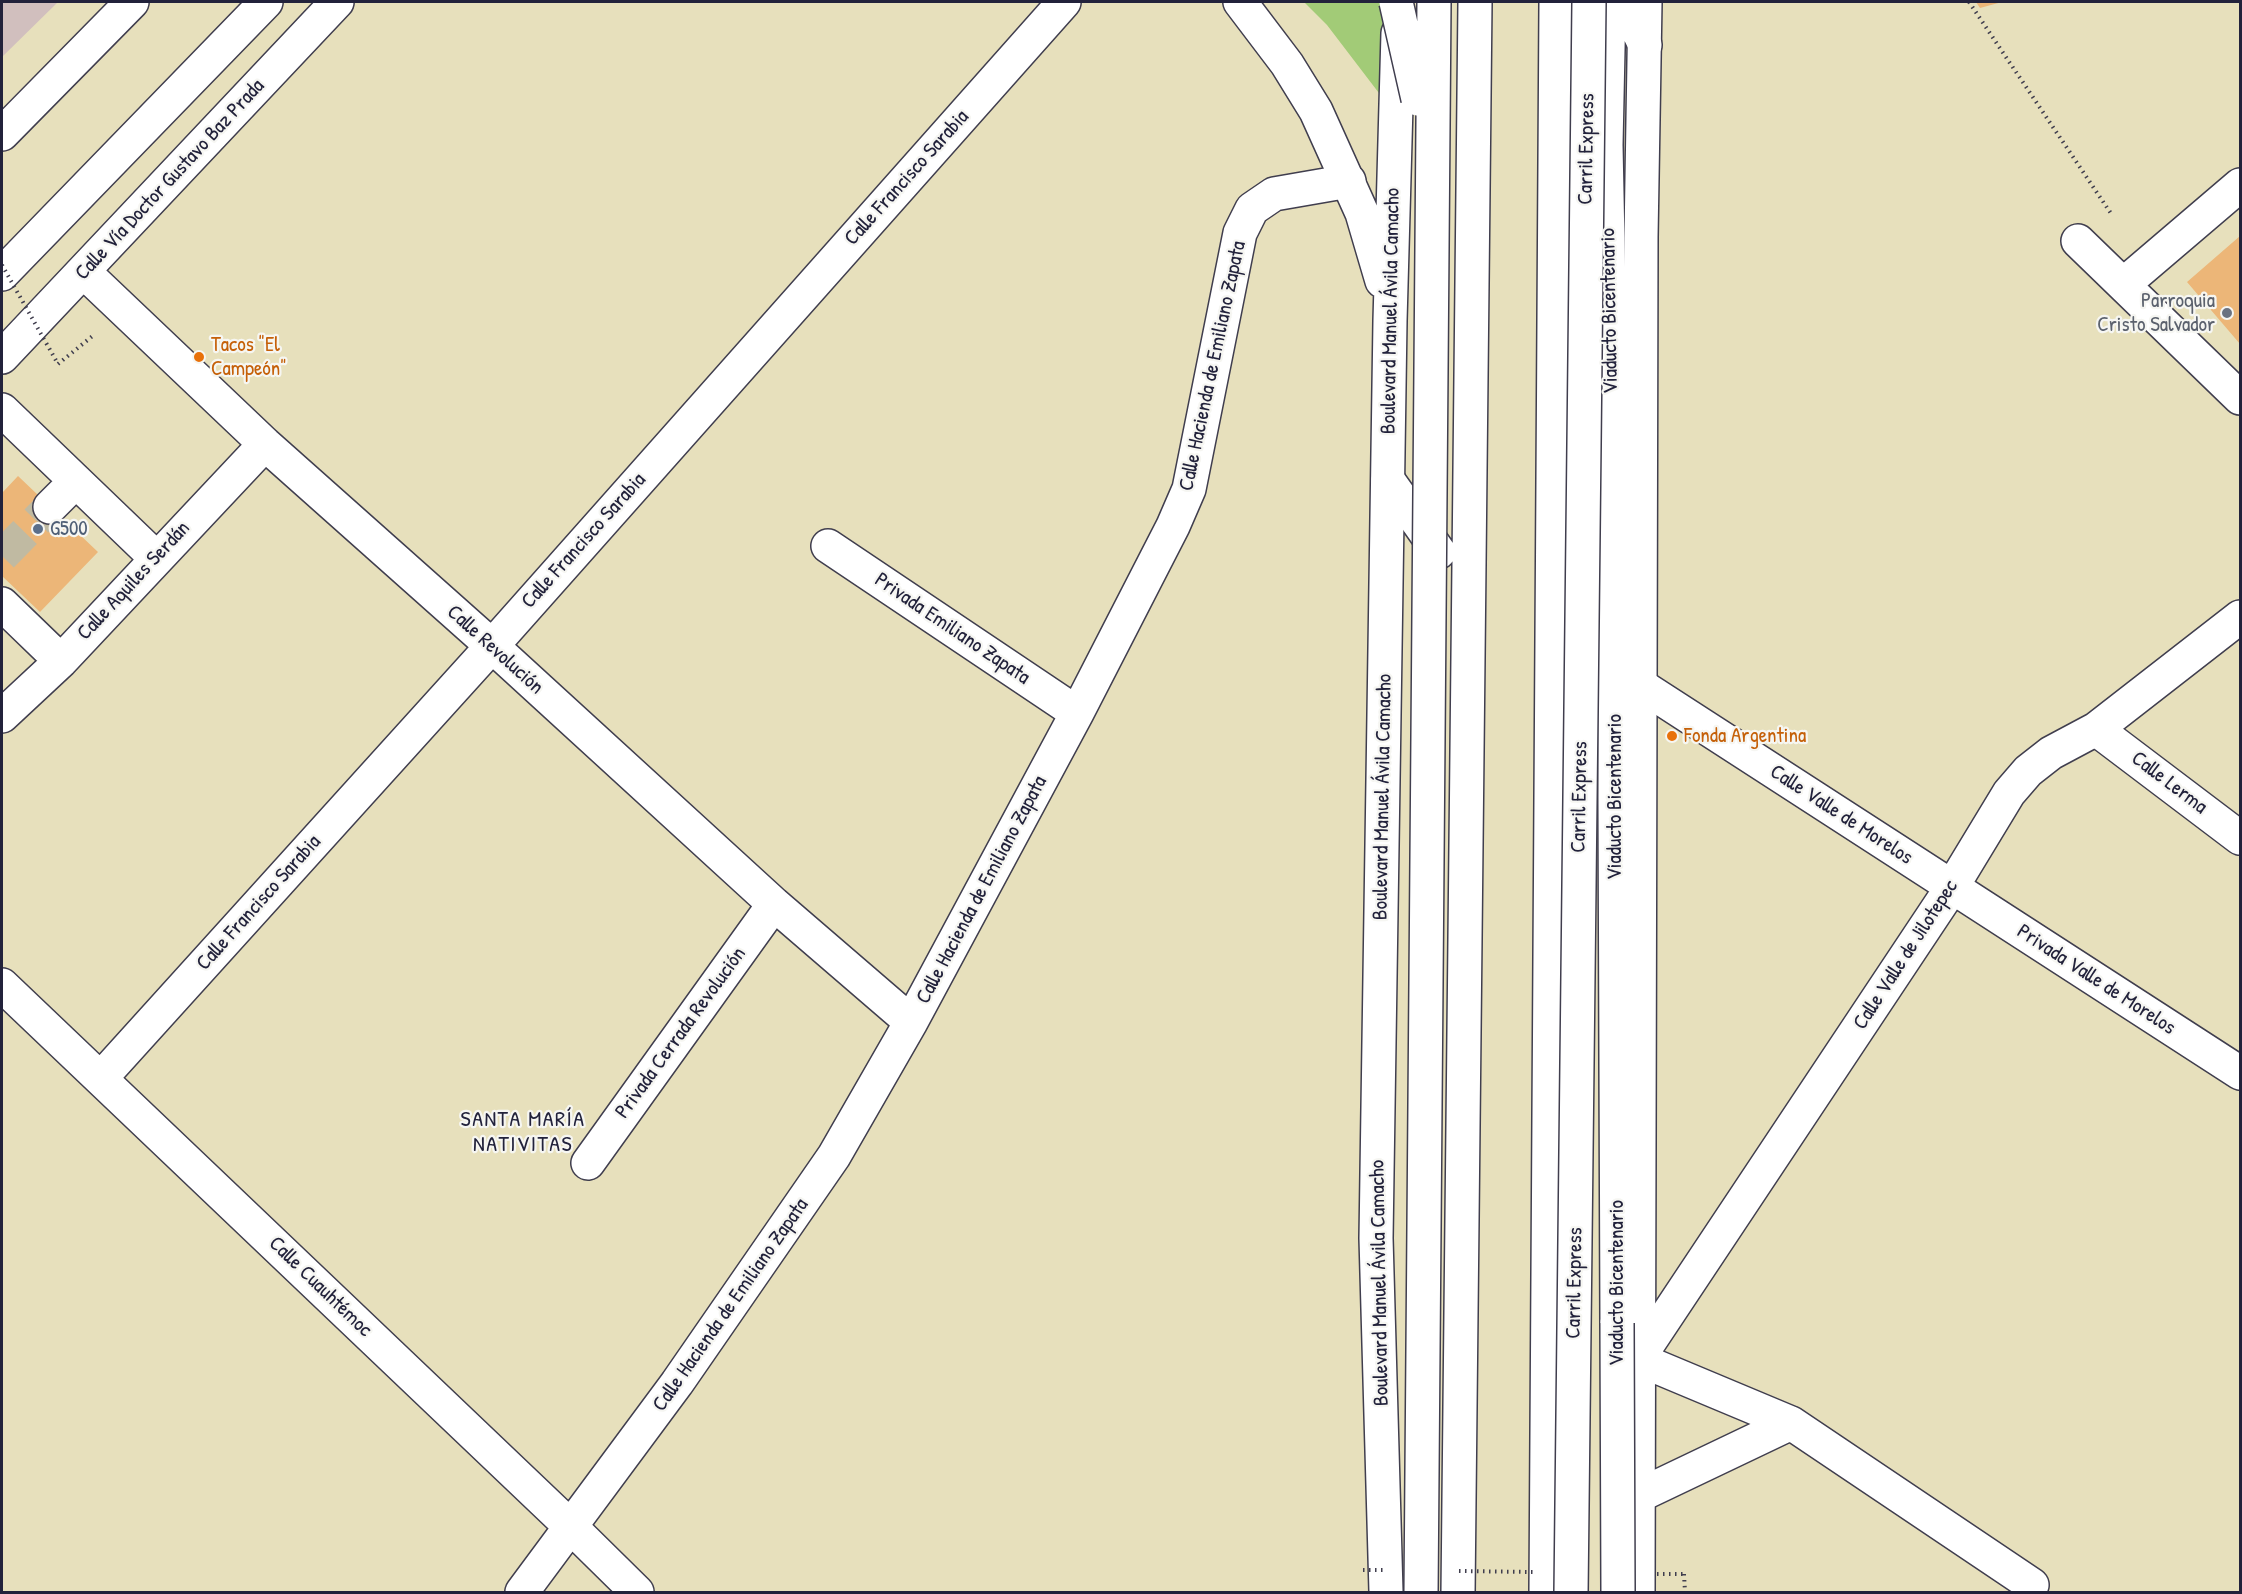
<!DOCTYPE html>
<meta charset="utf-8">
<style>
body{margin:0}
#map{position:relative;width:2242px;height:1594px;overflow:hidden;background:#e7e0bc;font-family:"Patrick Hand",sans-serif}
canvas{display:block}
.frame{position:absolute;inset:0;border:3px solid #22223b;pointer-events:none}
</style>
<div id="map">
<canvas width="2242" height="1594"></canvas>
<div class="frame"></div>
</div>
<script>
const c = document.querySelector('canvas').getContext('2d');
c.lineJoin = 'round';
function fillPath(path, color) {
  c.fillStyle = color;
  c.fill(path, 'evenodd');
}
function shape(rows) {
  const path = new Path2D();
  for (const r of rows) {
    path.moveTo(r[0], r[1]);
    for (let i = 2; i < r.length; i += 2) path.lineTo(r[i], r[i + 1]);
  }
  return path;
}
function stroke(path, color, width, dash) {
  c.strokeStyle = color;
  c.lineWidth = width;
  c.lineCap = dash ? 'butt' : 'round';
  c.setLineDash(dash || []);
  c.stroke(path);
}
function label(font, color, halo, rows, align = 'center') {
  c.font = font + ' "Patrick Hand",sans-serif';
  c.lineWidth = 4.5;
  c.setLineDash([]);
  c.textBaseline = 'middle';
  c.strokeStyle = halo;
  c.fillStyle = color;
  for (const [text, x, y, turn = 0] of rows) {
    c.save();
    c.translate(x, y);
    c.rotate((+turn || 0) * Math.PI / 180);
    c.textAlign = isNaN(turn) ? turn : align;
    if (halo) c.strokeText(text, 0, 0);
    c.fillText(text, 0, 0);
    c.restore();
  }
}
const industrial = shape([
 [2,2,58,2,2,57]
]);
const green = shape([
 [1304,2,1382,2,1385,101,1327,25]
]);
const building = shape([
 [1976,2,2002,2,1980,8],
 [2240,236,2240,344,2187,282],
 [18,476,98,552,40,612,2,576,2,493]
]);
const minorTunnel = shape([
 [2,556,50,507]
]);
const path = shape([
 [1969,2,2112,215],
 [58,364,95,334],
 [1684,1574,1685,1592]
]);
const minor = shape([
 [2078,241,2240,398],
 [84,272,265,444,492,646,774,904,911,1022],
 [2124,284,2240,185],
 [2,410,155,557],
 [50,507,76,481],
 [828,546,1077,713],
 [2,604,61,661],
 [1640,685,2240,1073],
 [2,716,61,661,265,444],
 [2096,729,2240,838],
 [2,985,572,1528,637,1592],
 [101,1078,492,646,1064,2],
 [588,1163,774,904],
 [1638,1496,1791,1423],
 [2032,1585,1791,1423,1638,1359,1952,887,2009,793,2028,771,2051,753,2096,729,2240,617],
 [522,1592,677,1383,834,1156,911,1022,1077,713,1173,526,1189,489,1240,233,1252,209,1274,194,1349,181]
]);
const major = shape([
 [1240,2,1287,64,1316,111,1362,213,1382,281],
 [2,134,132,2],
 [2,357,337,2],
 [1386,1592,1376,1238,1390,321,1398,33],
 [1638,1592,1641,237,1645,2]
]);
const highway = shape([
 [1609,2,1606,145,1614,537,1617,1323],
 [1624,2,1645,45],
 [2,274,266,2],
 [1388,480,1439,552],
 [1458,1592,1475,2],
 [1546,1592,1556,2]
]);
const pathBridge = shape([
 [2,265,58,364],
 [1363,1570,1383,1570],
 [1459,1571,1533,1572],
 [1657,1574,1684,1574]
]);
const highwayBridge = shape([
 [1396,2,1418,99],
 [1617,1323,1618,1592],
 [1421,1592,1434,2],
 [1571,1592,1589,2]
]);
const markers = [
 [2227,313,6,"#6b7280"],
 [199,357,6,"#e8710a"],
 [38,529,6,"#5c6f8a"],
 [1672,736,6,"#e8710a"]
];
const streetNames = [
 ["Carril Express",1587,149,-89],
 ["Calle Francisco Sarabia",907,178,-48],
 ["Calle Vía Doctor Gustavo Baz Prada",170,180,-47],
 ["Boulevard Manuel Ávila Camacho",1391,311,-89],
 ["Viaducto Bicentenario",1610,311,-91],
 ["Calle Hacienda de Emiliano Zapata",1213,366,-78],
 ["Calle Francisco Sarabia",584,541,-48],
 ["Calle Aquiles Serdán",134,581,-47],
 ["Privada Emiliano Zapata",952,629,34],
 ["Calle Revolución",495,650,42],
 ["Calle Lerma",2169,783,37],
 ["Boulevard Manuel Ávila Camacho",1383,797,-89],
 ["Carril Express",1580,797,-89],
 ["Viaducto Bicentenario",1615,797,-90],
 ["Calle Valle de Morelos",1841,815,33],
 ["Calle Hacienda de Emiliano Zapata",982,890,-62],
 ["Calle Francisco Sarabia",259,903,-48],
 ["Calle Valle de Jilotepec",1906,955,-57],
 ["Privada Valle de Morelos",2096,980,33],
 ["Privada Cerrada Revolución",681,1033,-54],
 ["Boulevard Manuel Ávila Camacho",1380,1283,-91],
 ["Carril Express",1575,1283,-89],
 ["Viaducto Bicentenario",1617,1283,-90],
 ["Calle Cuauhtémoc",320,1287,44],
 ["Calle Hacienda de Emiliano Zapata",731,1305,-55]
];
const worshipNames = [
 ["Parroquia",2215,301],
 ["Cristo Salvador",2215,325]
];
const foodNames = [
 ["Tacos \"El",211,345],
 ["Campeón\"",211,369],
 ["Fonda Argentina",1684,736]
];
const serviceNames = [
 ["G500",50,529]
];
const neighbourhoodNames = [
 ["SANTA MARÍA",523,1120],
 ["NATIVITAS",523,1145]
];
fillPath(industrial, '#d1bfbe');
fillPath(green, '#a2cb77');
fillPath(building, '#ecb678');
stroke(minorTunnel, '#c0baa2', 33, [33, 16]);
stroke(minor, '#403e4e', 36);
stroke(major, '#403e4e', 36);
stroke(highway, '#403e4e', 36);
stroke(path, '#403e4e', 4, [1.5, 4.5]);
stroke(minor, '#fff', 33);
stroke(major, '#fff', 33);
stroke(highway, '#fff', 33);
stroke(highwayBridge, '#403e4e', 36, []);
stroke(pathBridge, '#403e4e', 4, [1.5, 4.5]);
stroke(highwayBridge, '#fff', 33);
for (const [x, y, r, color] of markers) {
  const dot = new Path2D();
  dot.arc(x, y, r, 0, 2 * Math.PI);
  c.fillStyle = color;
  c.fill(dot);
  stroke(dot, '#f6f6f2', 2);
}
label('21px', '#22223b', '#f6f6f2', streetNames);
label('21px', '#5b616d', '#f6f6f2', worshipNames, 'right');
label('21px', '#c56008', '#f6f6f2', foodNames, 'left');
label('21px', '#4e5e75', '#f6f6f2', serviceNames, 'left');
c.letterSpacing = '1.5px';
label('22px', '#22223b', '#f6f6f2', neighbourhoodNames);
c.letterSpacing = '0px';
</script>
